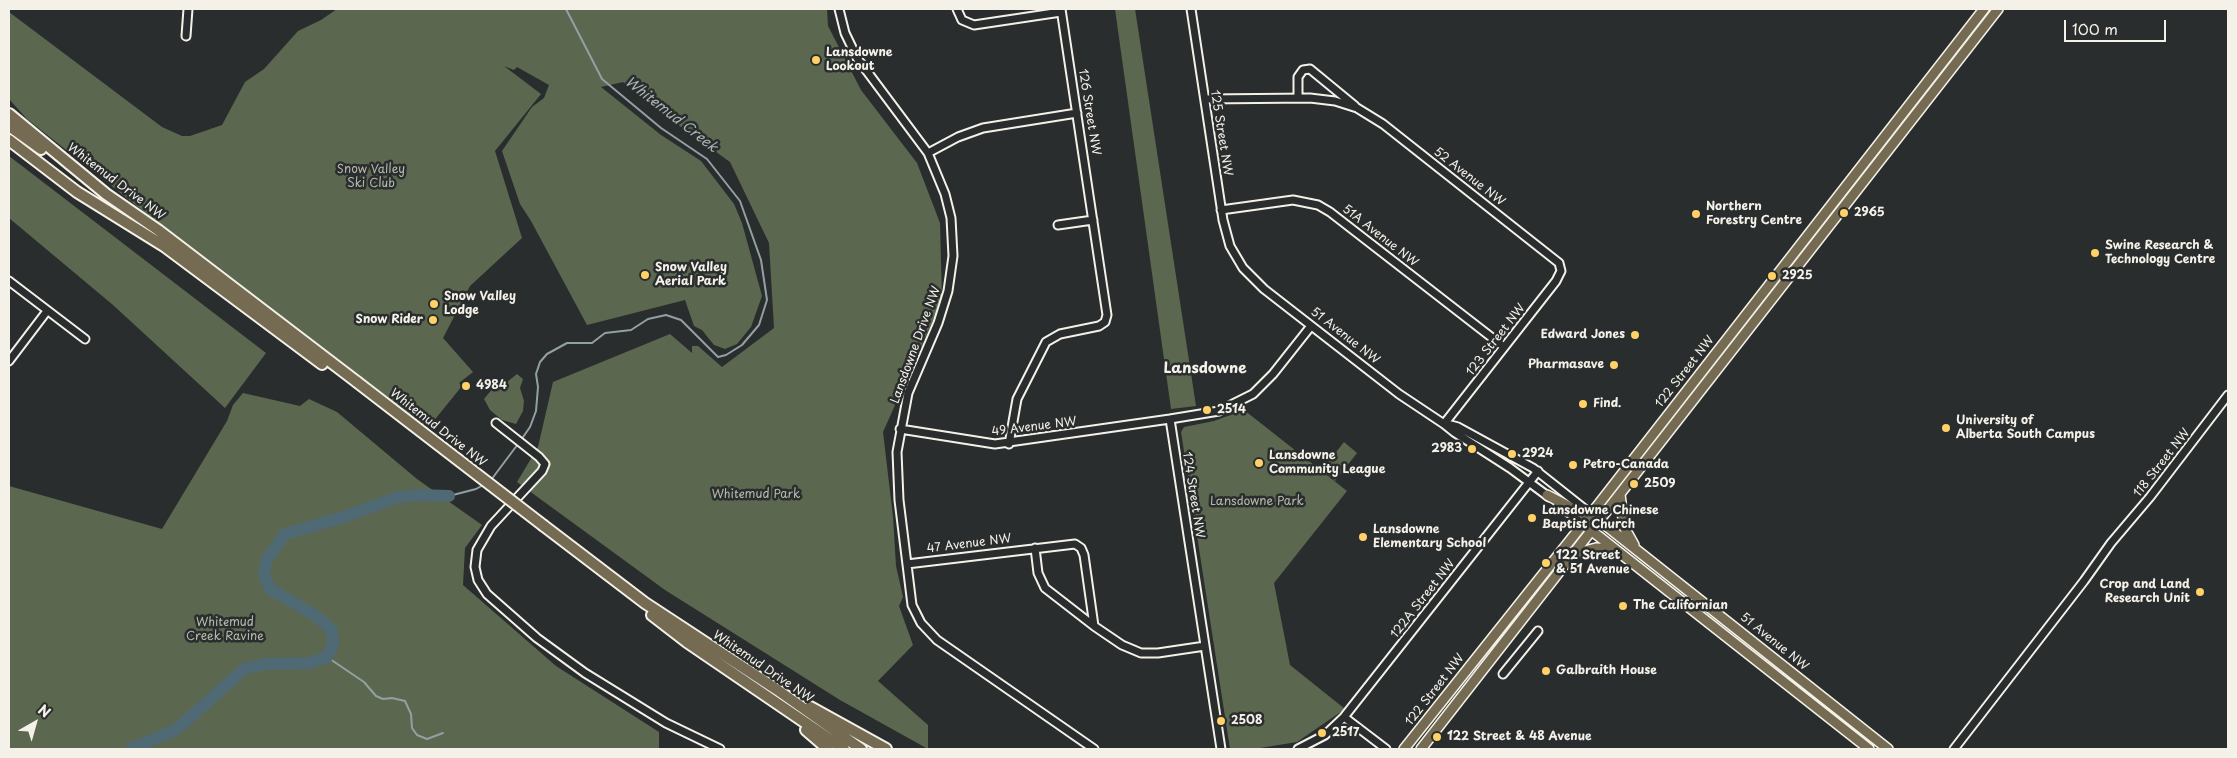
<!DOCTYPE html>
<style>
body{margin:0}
#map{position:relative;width:2237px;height:758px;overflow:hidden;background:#2a2d2e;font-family:"Playpen Sans",sans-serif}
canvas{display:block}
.frame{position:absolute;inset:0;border:10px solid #f4f1e8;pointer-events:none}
.north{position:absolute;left:10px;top:698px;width:50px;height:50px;-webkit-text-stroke:4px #2a2d2e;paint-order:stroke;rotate:38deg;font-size:14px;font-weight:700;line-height:20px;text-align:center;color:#f4f1e8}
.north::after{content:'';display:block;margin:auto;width:18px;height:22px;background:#f4f1e8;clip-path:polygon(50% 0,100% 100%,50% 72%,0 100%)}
.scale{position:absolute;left:2064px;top:20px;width:102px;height:22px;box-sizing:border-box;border:2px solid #f4f1e8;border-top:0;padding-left:6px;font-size:15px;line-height:18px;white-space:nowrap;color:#f4f1e8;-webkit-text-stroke:4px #2a2d2e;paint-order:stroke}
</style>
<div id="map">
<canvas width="2237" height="758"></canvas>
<div class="frame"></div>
<div class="north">N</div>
<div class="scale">100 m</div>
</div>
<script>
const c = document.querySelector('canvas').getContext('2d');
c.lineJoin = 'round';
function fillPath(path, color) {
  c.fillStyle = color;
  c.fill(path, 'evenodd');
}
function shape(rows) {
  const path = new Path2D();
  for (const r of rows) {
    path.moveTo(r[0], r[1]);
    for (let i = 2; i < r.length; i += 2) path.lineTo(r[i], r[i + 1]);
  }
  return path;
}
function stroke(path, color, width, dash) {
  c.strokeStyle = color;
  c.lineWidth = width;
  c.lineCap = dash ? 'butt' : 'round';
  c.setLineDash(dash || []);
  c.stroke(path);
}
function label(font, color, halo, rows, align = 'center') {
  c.font = font + ' "Playpen Sans",sans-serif';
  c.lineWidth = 5;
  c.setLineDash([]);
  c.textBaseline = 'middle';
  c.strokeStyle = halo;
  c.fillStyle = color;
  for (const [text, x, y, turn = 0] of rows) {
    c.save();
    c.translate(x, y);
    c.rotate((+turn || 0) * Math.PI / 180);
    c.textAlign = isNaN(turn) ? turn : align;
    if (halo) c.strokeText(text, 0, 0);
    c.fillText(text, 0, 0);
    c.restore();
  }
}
const green = shape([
 [337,9,827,9,828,26,861,90,917,163,940,223,942,300,883,432,893,517,896,566,903,597,899,606,913,645,878,681,928,725,928,749,840,700,665,590,517,482,538,447,553,382,670,334,692,353,692,346,698,346,722,367,774,328,769,243,730,162,656,109,623,82,601,87,661,135,701,161,734,204,742,223,762,296,751,327,737,344,725,349,714,345,702,330,694,326,685,300,587,325,531,221,520,204,502,151,532,107,544,98,549,85,517,67,514,70,504,66,541,94,495,151,522,238,470,286,443,338,473,372,459,383,462,386,428,428,280,315,271,312,27,119,9,99,9,12,162,127,182,136,190,136,222,125,245,82,264,69,298,31,321,20],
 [1115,9,1135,9,1196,406,1171,409],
 [9,156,266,353,225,408,113,305,9,218],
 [517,374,523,379,520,388,524,401,523,411,516,424,502,420,490,410,484,399,498,382,507,382],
 [243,393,300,406,309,399,337,412,417,479,482,525,465,548,463,585,556,666,659,732,659,749,9,749,9,486,162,529,227,421,233,405],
 [1244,410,1347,491,1274,583,1290,665,1345,709,1297,742,1254,749,1230,749,1181,432,1184,427,1214,421],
 [1344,442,1357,453,1335,481,1322,470]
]);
const stream = shape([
 [521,440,530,427,536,411,538,387,536,374,540,362,547,354,567,343,592,343,605,333,631,330,648,319,666,315,681,320,718,357,726,355,742,345,759,325,767,300,761,260,740,201,707,159,661,128,602,79,566,9],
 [491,480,518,444],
 [449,496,476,489,485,484],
 [327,657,364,682,376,696,383,699,392,698,405,701,411,714,412,728,417,735,427,739,443,733]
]);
const river = shape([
 [131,749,177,729,244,669,265,664,310,663,327,657,333,644,332,630,316,616,270,589,264,575,267,559,285,534,344,517,395,498,416,495,449,496]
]);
const minor = shape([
 [839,9,845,33,857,58,928,153,945,194,951,218,953,256,948,291,938,323,908,393,897,452,899,500,912,605,921,623,937,640,1094,749],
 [957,9,962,20,974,25,1061,12],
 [1191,9,1223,220,1230,246,1243,268,1264,289,1399,394,1444,424,1454,432,1510,468,1549,497],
 [186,36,188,9],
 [1298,98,1298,77,1303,70,1310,69,1355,106],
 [1205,99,1310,98,1335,101,1357,108,1383,124,1559,263,1561,271,1556,281,1444,424],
 [928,153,958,137,983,128,1077,113],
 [1221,210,1293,200,1318,205,1330,212,1504,347],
 [1058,225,1093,220],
 [9,281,85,339],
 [9,361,47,311],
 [496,423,539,457,545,464,542,471,491,526,477,550,475,567,478,580,487,594,537,638,585,673,666,723,720,749],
 [1447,424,1458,427,1533,468,1591,514],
 [900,429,995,444,1170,419],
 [1009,444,1017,399,1046,342,1060,334,1099,326,1105,322,1107,315,1061,9],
 [1558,504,1583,524],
 [1035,548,1038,573,1045,588,1094,626],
 [907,564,1075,544,1081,548,1084,555,1094,626,1122,645,1141,653,1158,653,1205,646],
 [1503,674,1538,631],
 [1344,717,1386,749],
 [1221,749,1170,419,1219,411,1253,394,1273,374,1311,326],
 [1298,749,1325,735,1344,717,1538,471],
 [1954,749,2084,581,2111,543,2150,497,2228,395]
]);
const major = shape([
 [1620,494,1624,527,1634,545],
 [1547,495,1593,519],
 [1595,517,1888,749],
 [1587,527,1869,749],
 [1573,554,1596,548,1614,549],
 [1404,749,1591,514,1984,9],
 [1421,749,1998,9]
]);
const highway = shape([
 [9,114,106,194,158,230,357,382],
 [9,126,41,149],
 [9,140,77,192,164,246,322,364],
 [544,526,645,603,776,689,861,749],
 [652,615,687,642,844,749],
 [810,707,886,749],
 [806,730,828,749]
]);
const highwayBridge = shape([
 [357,382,544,526]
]);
const markers = [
 [816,60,5,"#ffd166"],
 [1844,213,5,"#ffd166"],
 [1696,214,5,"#ffd166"],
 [2095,253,5,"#ffd166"],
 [645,275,5,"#ffd166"],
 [1772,276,5,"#ffd166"],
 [434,304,5,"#ffd166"],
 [433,320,5,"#ffd166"],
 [1635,335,5,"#ffd166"],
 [1614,365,5,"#ffd166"],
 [466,386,5,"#ffd166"],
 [1583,404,5,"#ffd166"],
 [1207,410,5,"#ffd166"],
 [1946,428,5,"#ffd166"],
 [1472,449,5,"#ffd166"],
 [1512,454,5,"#ffd166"],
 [1259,463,5,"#ffd166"],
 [1573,465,5,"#ffd166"],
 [1634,484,5,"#ffd166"],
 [1532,518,5,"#ffd166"],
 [1363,537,5,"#ffd166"],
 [1546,563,5,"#ffd166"],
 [2200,592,5,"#ffd166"],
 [1623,606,5,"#ffd166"],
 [1546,671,5,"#ffd166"],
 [1221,721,5,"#ffd166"],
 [1322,733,5,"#ffd166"],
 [1437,737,5,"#ffd166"]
];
const poiNames = [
 ["Lansdowne",826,53],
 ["Lookout",826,67],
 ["Northern",1706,207],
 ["Forestry Centre",1706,221],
 ["2965",1854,213],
 ["Swine Research &",2105,246],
 ["Technology Centre",2105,260],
 ["Snow Valley",655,268],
 ["Aerial Park",655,282],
 ["2925",1782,276],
 ["Snow Valley",444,297],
 ["Lodge",444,311],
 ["Snow Rider",423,320,"right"],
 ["Edward Jones",1625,335,"right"],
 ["Pharmasave",1604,365,"right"],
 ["4984",476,386],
 ["Find.",1593,404],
 ["2514",1217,410],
 ["University of",1956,421],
 ["Alberta South Campus",1956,435],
 ["2983",1462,449,"right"],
 ["2924",1522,454],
 ["Lansdowne",1269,456],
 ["Community League",1269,470],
 ["Petro-Canada",1583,465],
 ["2509",1644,484],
 ["Lansdowne Chinese",1542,511],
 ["Baptist Church",1542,525],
 ["Lansdowne",1373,530],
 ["Elementary School",1373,544],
 ["122 Street",1556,556],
 ["& 51 Avenue",1556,570],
 ["Crop and Land",2190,585,"right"],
 ["Research Unit",2190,599,"right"],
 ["The Californian",1633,606],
 ["Galbraith House",1556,671],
 ["2508",1231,721],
 ["2517",1332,733],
 ["122 Street & 48 Avenue",1447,737]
];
const streetNames = [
 ["126 Street NW",1089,112,81],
 ["125 Street NW",1221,133,81],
 ["52 Avenue NW",1469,177,38],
 ["Whitemud Drive NW",116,182,37],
 ["51A Avenue NW",1380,236,38],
 ["51 Avenue NW",1345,336,38],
 ["123 Street NW",1496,340,-52],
 ["Lansdowne Drive NW",916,345,-70],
 ["122 Street NW",1685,372,-52],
 ["49 Avenue NW",1034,427,-7],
 ["Whitemud Drive NW",438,428,38],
 ["118 Street NW",2162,463,-52],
 ["124 Street NW",1193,495,81],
 ["47 Avenue NW",969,544,-7],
 ["122A Street NW",1423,599,-52],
 ["51 Avenue NW",1774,642,39],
 ["Whitemud Drive NW",763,667,34],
 ["122 Street NW",1435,690,-52]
];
const parkNames = [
 ["Snow Valley",371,170],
 ["Ski Club",371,184],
 ["Whitemud Park",756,495],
 ["Lansdowne Park",1257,502],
 ["Whitemud",225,623],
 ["Creek Ravine",225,637]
];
const waterNames = [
 ["Whitemud Creek",671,115,38]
];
const quarterNames = [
 ["Lansdowne",1205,369]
];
fillPath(green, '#5b684f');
stroke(stream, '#92a0a3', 2);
stroke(river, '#506a75', 12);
stroke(minor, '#f4f1e8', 11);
stroke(major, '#f4f1e8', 12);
stroke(highway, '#f4f1e8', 14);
stroke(minor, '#2a2d2e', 7);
stroke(major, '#746b52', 9);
stroke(highway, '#746b52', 10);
stroke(highwayBridge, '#f4f1e8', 14, []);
stroke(highwayBridge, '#746b52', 10);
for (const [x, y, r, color] of markers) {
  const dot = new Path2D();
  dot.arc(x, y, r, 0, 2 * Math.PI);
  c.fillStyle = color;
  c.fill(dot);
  stroke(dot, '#2a2d2e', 2);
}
label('bold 12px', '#f4f1e8', '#2a2d2e', poiNames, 'left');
label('12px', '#f4f1e8', '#2a2d2e', streetNames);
label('12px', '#b7baab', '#2a2d2e', parkNames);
label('italic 14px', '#aab4b4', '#2a2d2e', waterNames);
label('bold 15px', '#f4f1e8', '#2a2d2e', quarterNames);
</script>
